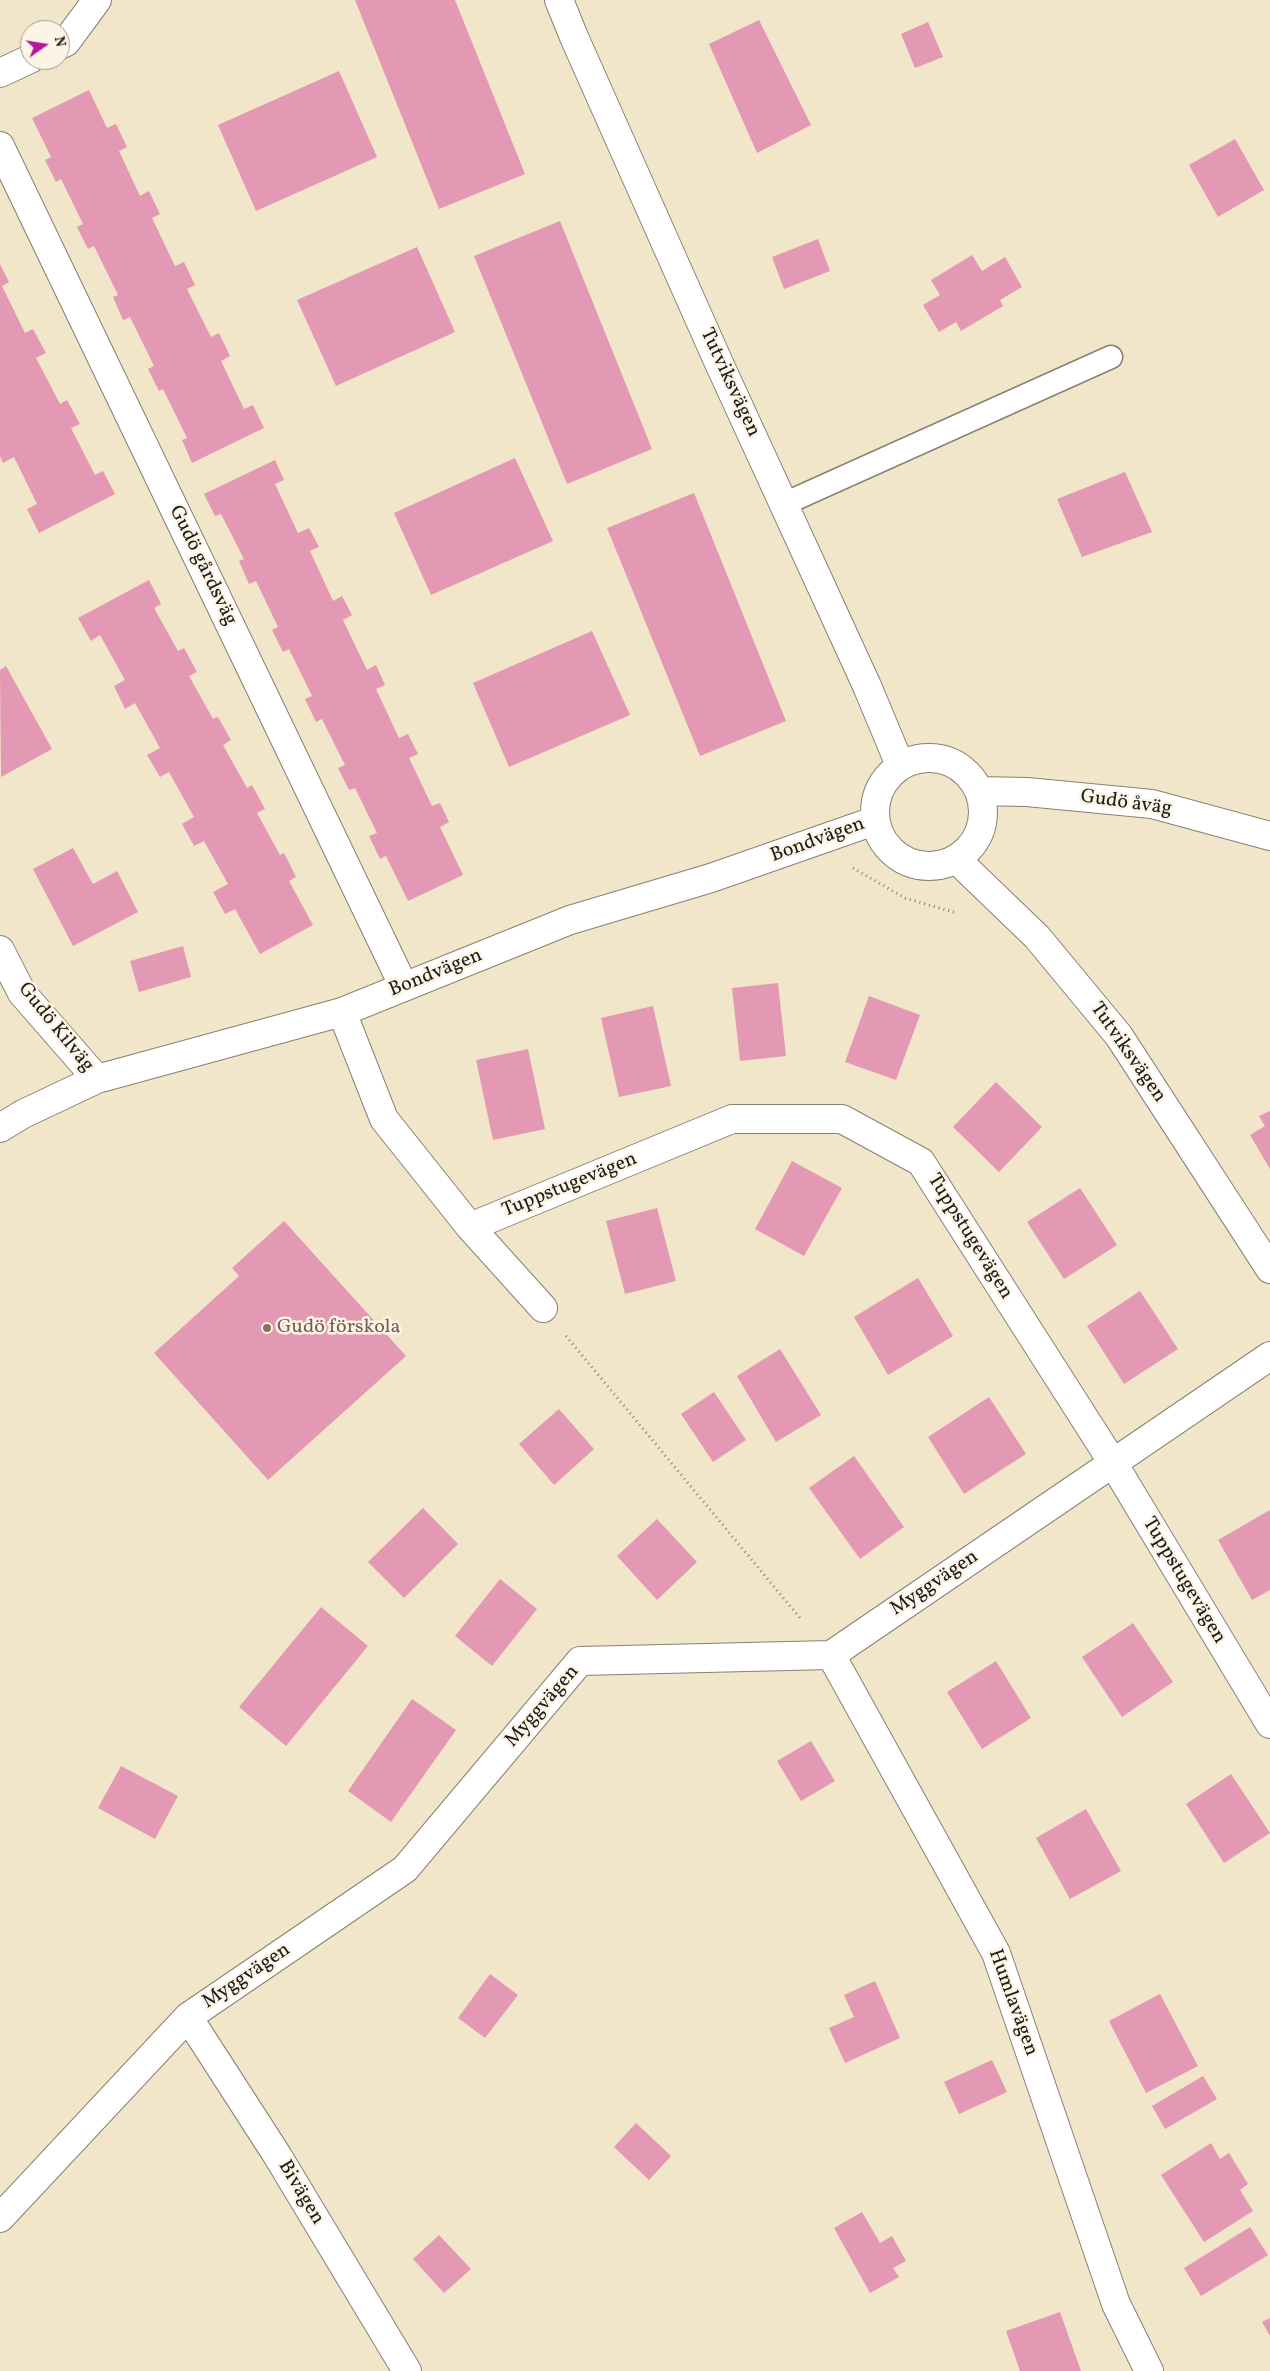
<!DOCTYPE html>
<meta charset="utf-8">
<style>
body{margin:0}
#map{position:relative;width:1270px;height:2371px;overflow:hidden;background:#f2e6ca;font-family:Vollkorn,serif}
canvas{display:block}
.north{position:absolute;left:20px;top:20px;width:50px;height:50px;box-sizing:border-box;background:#fcf5e5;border:1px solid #a29e95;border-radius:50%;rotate:77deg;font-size:14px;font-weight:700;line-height:20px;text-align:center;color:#1c1c1c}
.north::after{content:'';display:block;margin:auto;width:18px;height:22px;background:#b5179e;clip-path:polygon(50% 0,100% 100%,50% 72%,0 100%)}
</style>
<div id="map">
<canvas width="1270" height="2371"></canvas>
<div class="north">N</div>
</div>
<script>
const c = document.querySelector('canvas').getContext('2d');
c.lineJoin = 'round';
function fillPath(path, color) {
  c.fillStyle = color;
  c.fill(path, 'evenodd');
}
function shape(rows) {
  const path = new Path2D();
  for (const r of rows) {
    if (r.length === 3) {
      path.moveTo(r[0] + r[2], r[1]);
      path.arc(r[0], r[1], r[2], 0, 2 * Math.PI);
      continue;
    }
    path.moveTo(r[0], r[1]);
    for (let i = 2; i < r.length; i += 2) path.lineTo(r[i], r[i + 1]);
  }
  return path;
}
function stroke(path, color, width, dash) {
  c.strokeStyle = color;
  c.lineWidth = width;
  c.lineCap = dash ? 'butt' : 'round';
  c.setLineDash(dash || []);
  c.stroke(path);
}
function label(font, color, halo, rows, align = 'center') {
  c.font = font + ' Vollkorn,serif';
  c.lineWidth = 5;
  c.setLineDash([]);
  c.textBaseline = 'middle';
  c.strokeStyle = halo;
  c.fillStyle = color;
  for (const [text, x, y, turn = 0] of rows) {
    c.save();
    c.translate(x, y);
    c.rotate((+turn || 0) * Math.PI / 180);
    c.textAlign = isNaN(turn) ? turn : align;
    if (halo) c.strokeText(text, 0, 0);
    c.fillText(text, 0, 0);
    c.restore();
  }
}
const building = shape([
 [355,0,455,0,525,174,439,209],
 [759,20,811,125,757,153,709,44],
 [928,22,943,57,915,68,901,34],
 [339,71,377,157,256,211,218,125],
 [89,90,107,128,116,124,127,147,119,151,140,196,149,191,160,214,152,218,175,266,184,262,195,285,187,289,211,337,219,333,230,356,221,361,244,409,253,405,264,428,192,463,182,440,187,438,163,389,159,391,148,369,154,366,130,317,123,320,113,297,118,295,94,246,88,249,77,227,83,224,61,179,56,182,45,160,51,157,32,118],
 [1235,139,1264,190,1218,217,1189,165],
 [560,221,652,449,567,484,474,256],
 [818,239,830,271,784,289,772,257],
 [417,247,455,332,336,386,297,300],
 [972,255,982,271,1005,257,1022,287,1000,300,1003,306,961,331,956,322,939,332,923,305,940,295,931,280],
 [0,264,9,282,2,286,25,333,33,329,46,353,36,358,60,404,67,400,80,424,71,428,95,475,103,471,115,494,39,533,27,509,37,504,14,457,3,463,0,456],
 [515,458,553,541,431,595,394,513],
 [275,460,284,480,275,484,298,533,309,528,319,547,310,551,333,601,342,596,352,615,343,620,367,670,376,665,385,685,376,689,399,738,408,734,418,754,409,758,432,806,440,803,449,822,440,827,463,875,408,901,386,856,380,859,369,836,377,833,355,788,349,790,338,768,345,765,322,719,316,722,305,699,312,696,289,649,283,652,272,630,278,627,256,581,249,584,239,561,244,559,221,514,215,516,204,494],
 [1125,472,1152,532,1082,557,1057,499],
 [694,493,786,721,700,756,607,528],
 [149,580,161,604,154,608,178,651,184,648,197,672,189,676,213,719,218,717,231,740,223,745,247,788,252,785,265,809,257,813,280,855,284,853,296,877,289,881,313,925,260,954,235,909,225,914,213,892,228,884,204,841,194,846,182,824,194,817,169,772,160,777,147,755,160,748,135,703,125,709,114,686,125,680,100,635,91,641,78,618],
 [592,631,630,715,509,767,473,683],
 [6,666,52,749,1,777,0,670],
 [73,848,93,884,117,871,138,912,73,946,33,869],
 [183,946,191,977,139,992,130,961],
 [778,983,786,1056,740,1061,732,988],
 [869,996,920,1015,896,1080,845,1062],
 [653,1006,671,1086,619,1097,601,1018],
 [528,1049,545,1129,493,1140,476,1060],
 [996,1082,1042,1127,999,1172,953,1127],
 [1270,1111,1270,1169,1250,1135,1265,1126,1259,1116],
 [792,1161,842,1188,804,1256,755,1229],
 [1080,1188,1117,1245,1064,1279,1027,1222],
 [657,1208,676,1281,625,1294,606,1221],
 [284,1221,406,1356,268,1480,154,1353,239,1276,232,1268],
 [918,1278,953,1336,888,1375,854,1317],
 [1140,1291,1178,1349,1124,1384,1087,1326],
 [780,1349,821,1415,776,1442,737,1376],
 [714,1392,746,1440,713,1462,681,1414],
 [989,1397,1026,1454,964,1494,928,1437],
 [559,1409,594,1449,554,1485,519,1444],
 [854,1456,904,1527,860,1559,809,1488],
 [423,1508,458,1544,404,1598,368,1562],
 [1270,1510,1270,1590,1252,1600,1218,1540],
 [657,1519,697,1562,657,1600,617,1556],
 [500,1579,537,1609,492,1666,455,1636],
 [321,1607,368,1646,286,1746,239,1707],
 [1133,1623,1173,1682,1122,1717,1082,1657],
 [996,1661,1031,1718,982,1749,947,1692],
 [412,1699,456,1730,391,1822,348,1791],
 [811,1741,835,1781,801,1801,777,1761],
 [121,1766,178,1796,155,1839,98,1808],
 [1231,1774,1270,1833,1224,1863,1186,1804],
 [1086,1809,1121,1871,1070,1899,1036,1838],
 [490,1974,518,1995,485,2038,458,2018],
 [875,1981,900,2038,845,2063,829,2028,854,2017,844,1995],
 [1160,1994,1198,2066,1146,2093,1109,2021],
 [992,2060,1007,2092,959,2114,944,2082],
 [1203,2076,1217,2099,1165,2129,1152,2106],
 [636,2123,671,2156,649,2180,614,2147],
 [1211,2143,1220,2159,1229,2153,1248,2184,1240,2190,1253,2211,1204,2242,1161,2175],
 [862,2212,880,2243,892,2236,906,2261,893,2268,899,2277,870,2293,834,2228],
 [1250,2227,1268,2255,1201,2296,1184,2268],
 [439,2235,471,2269,444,2293,413,2259],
 [1060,2312,1081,2371,1020,2371,1006,2331],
 [1270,2318,1270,2336,1262,2322]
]);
const path = shape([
 [853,868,905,898,957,913],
 [566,1336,800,1618]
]);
const service = shape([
 [784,504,1111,357]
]);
const minor = shape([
 [559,0,574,37,718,361,867,686,900,765],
 [60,45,66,42,97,0],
 [0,73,30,59],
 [0,146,404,987],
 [929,812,54],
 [979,791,1027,792,1152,804,1270,836],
 [957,860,1037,937,1119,1036,1270,1269],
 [0,950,22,993,97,1079],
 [342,1012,384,1119,470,1227,543,1308],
 [0,1128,23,1114,97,1079,342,1012,570,920,711,878,874,821],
 [470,1227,732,1119,842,1119,921,1162,1113,1463,1270,1724],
 [831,1655,996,1953,1116,2304,1149,2371],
 [188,2017,277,2155,407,2371],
 [0,2218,188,2017,405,1869,580,1661,831,1655,1270,1356]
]);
const markers = [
 [267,1328,5,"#8d6e63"]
];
const streetNames = [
 ["Tutviksvägen",729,383,65],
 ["Gudö gårdsväg",202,566,64],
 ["Gudö åväg",1126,804,8],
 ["Bondvägen",818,841,-20],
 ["Bondvägen",436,974,-22],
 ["Gudö Kilväg",55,1028,51],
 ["Tutviksvägen",1127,1053,55],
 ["Tuppstugevägen",570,1186,-22],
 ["Tuppstugevägen",969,1237,58],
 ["Tuppstugevägen",1183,1581,59],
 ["Myggvägen",935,1584,-34],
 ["Myggvägen",543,1707,-49],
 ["Myggvägen",247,1977,-34],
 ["Humlavägen",1012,2003,70],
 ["Bivägen",300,2193,59]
];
const educationNames = [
 ["Gudö förskola",277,1328]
];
fillPath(building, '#e398b3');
stroke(service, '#878173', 25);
stroke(minor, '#878173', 30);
stroke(path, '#878173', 3, [1, 4]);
stroke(service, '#fff', 22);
stroke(minor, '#fff', 28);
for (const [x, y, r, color] of markers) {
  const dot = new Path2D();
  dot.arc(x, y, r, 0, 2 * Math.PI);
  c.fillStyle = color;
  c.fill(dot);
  stroke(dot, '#fcf5e5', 2);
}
label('20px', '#1c1c1c', '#fcf5e5', streetNames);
label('20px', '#785e54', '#fcf5e5', educationNames, 'left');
</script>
